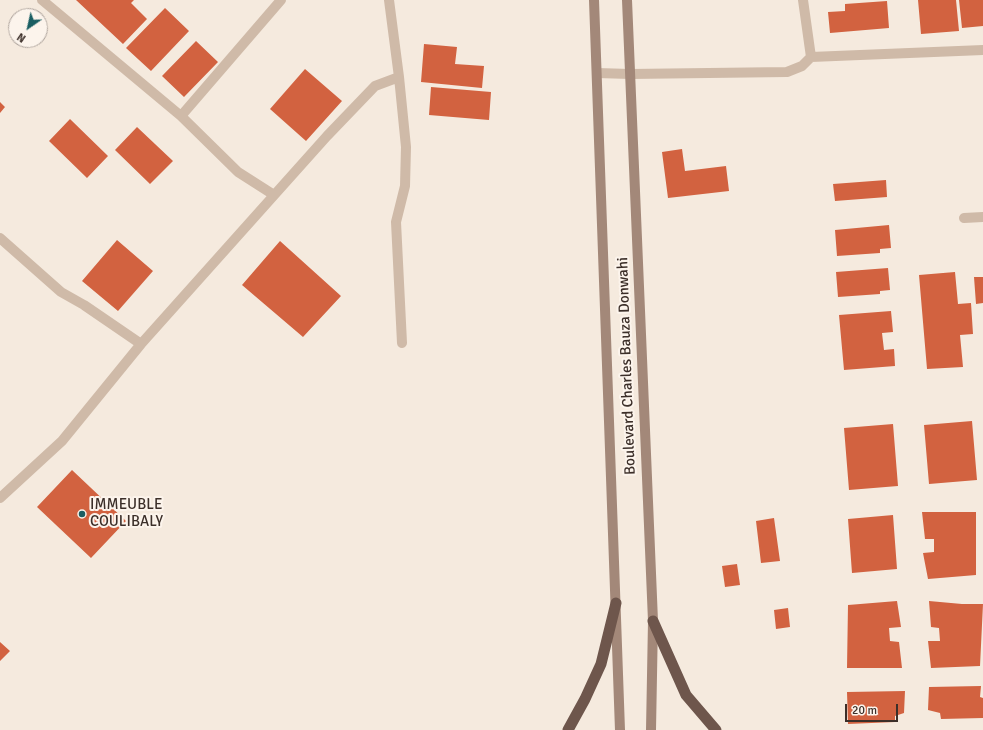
<!DOCTYPE html>
<style>
body{margin:0}
#map{position:relative;width:983px;height:730px;overflow:hidden;background:#f5eade;font-family:Signika,sans-serif}
canvas{display:block}
.north{position:absolute;left:8px;top:8px;width:40px;height:40px;box-sizing:border-box;background:#fcf4ec;border:1px solid #afa59e;border-radius:50%;rotate:214deg;font-size:11px;font-weight:700;line-height:16px;text-align:center;color:#3c2f29}
.north::after{content:'';display:block;margin:auto;width:14px;height:18px;background:#1a5e62;clip-path:polygon(50% 0,100% 100%,50% 72%,0 100%)}
.scale{position:absolute;left:845px;top:704px;width:53px;height:18px;box-sizing:border-box;border:2px solid #3c2f29;border-top:0;padding-left:5px;font-size:12px;line-height:14px;white-space:nowrap;color:#3c2f29;-webkit-text-stroke:3px #fcf4ec;paint-order:stroke}
</style>
<div id="map">
<canvas width="983" height="730"></canvas>
<div class="north">N</div>
<div class="scale">20 m</div>
</div>
<script>
const c = document.querySelector('canvas').getContext('2d');
c.lineJoin = 'round';
function fillPath(path, color) {
  c.fillStyle = color;
  c.fill(path, 'evenodd');
}
function shape(rows) {
  const path = new Path2D();
  for (const r of rows) {
    path.moveTo(r[0], r[1]);
    for (let i = 2; i < r.length; i += 2) path.lineTo(r[i], r[i + 1]);
  }
  return path;
}
function stroke(path, color, width, dash) {
  c.strokeStyle = color;
  c.lineWidth = width;
  c.lineCap = dash ? 'butt' : 'round';
  c.setLineDash(dash || []);
  c.stroke(path);
}
function label(font, color, halo, rows, align = 'center') {
  c.font = font + ' Signika,sans-serif';
  c.lineWidth = 4;
  c.setLineDash([]);
  c.textBaseline = 'middle';
  c.strokeStyle = halo;
  c.fillStyle = color;
  for (const [text, x, y, turn = 0] of rows) {
    c.save();
    c.translate(x, y);
    c.rotate((+turn || 0) * Math.PI / 180);
    c.textAlign = isNaN(turn) ? turn : align;
    if (halo) c.strokeText(text, 0, 0);
    c.fillText(text, 0, 0);
    c.restore();
  }
}
const building = shape([
 [76,0,134,0,131,3,147,19,123,44],
 [918,0,956,0,959,31,921,34],
 [959,0,983,0,983,26,962,28],
 [887,1,889,28,830,33,828,12,845,11,845,4],
 [165,8,189,31,151,71,126,48],
 [196,41,218,62,184,97,162,76],
 [424,44,457,47,455,64,484,66,482,88,421,82],
 [305,69,342,101,306,141,270,109],
 [431,87,491,92,489,120,429,115],
 [0,102,5,107,0,113],
 [70,119,108,156,87,178,49,141],
 [137,127,173,161,150,184,115,150],
 [682,149,685,171,726,166,729,191,668,198,662,152],
 [886,180,887,197,835,201,833,184],
 [889,225,891,248,880,249,880,253,837,256,835,230],
 [117,240,153,271,118,311,82,281],
 [280,241,341,296,303,337,242,285],
 [888,268,890,290,880,291,880,294,838,297,836,272],
 [955,272,958,304,971,303,973,334,960,335,963,367,927,369,919,275],
 [974,277,983,277,983,303,976,304],
 [891,311,893,332,882,333,884,350,894,349,895,366,844,370,839,315],
 [972,421,977,480,929,484,924,425],
 [893,424,898,486,849,490,844,428],
 [72,470,126,521,91,558,37,507],
 [922,512,976,512,976,575,928,579,923,553,934,552,934,539,925,539],
 [893,515,897,569,852,573,848,519],
 [774,518,780,561,761,563,756,521],
 [737,564,740,585,725,587,722,566],
 [897,601,901,627,889,628,890,641,899,642,902,668,847,668,848,605],
 [929,601,962,604,983,604,980,666,931,668,928,641,940,641,939,628,931,627],
 [788,608,790,627,776,629,774,610],
 [0,642,10,651,0,661],
 [981,686,980,697,983,698,983,718,941,719,940,713,928,710,929,687],
 [905,691,904,713,895,716,895,722,848,724,847,692]
]);
const minor = shape([
 [42,0,181,116,238,172,274,195],
 [389,0,399,77,406,147,405,186,396,222,402,343],
 [811,57,983,50],
 [597,73,630,74,787,72,802,66,811,57,803,0],
 [181,116,281,0],
 [964,218,983,217],
 [0,238,61,292,84,305,141,344],
 [0,498,62,441,141,344,327,136,375,86,399,77]
]);
const secondary = shape([
 [594,0,620,730],
 [627,0,653,621,651,730]
]);
const trunk = shape([
 [653,621,686,695,716,730],
 [568,730,585,699,601,664,616,603]
]);
const markers = [
 [82,514,4,"#1a5e62"]
];
const streetNames = [
 ["Boulevard Charles Bauza Donwahi",627,366,-92]
];
const poiNames = [
 ["IMMEUBLE",90,505],
 ["COULIBALY",90,522]
];
fillPath(building, '#d26240');
stroke(minor, '#cfbaa8', 10);
stroke(secondary, '#a38879', 10);
stroke(trunk, '#6e564c', 11);
for (const [x, y, r, color] of markers) {
  const dot = new Path2D();
  dot.arc(x, y, r, 0, 2 * Math.PI);
  c.fillStyle = color;
  c.fill(dot);
  stroke(dot, '#fcf4ec', 1.5);
}
label('15px', '#3c2f29', '#fcf4ec', streetNames);
label('15px', '#3c2f29', '#fcf4ec', poiNames, 'left');
</script>
